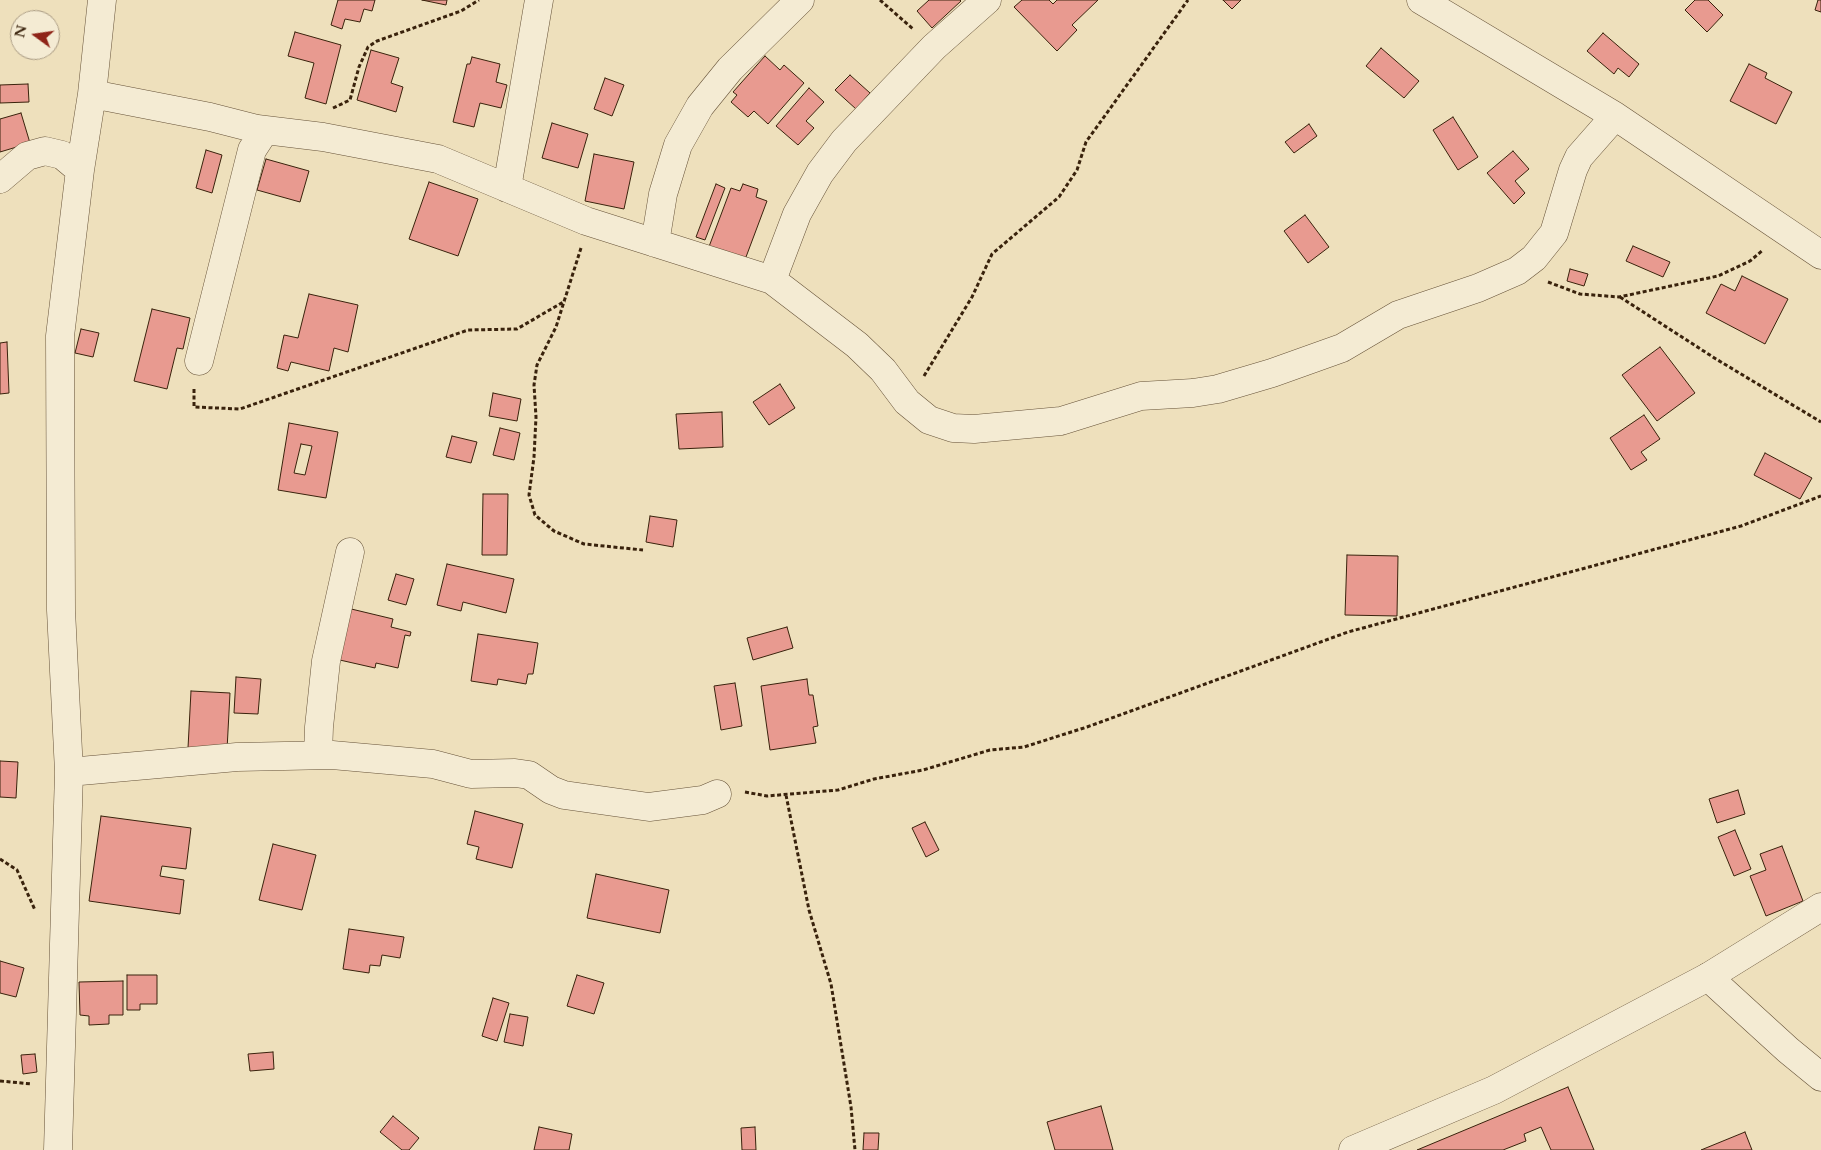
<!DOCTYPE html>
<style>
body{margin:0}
#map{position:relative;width:1821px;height:1150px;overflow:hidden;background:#eee0bc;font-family:Cardo,serif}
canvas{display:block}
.north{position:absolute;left:10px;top:10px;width:50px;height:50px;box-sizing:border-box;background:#f4ebd3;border:1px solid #a99b83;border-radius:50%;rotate:284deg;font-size:14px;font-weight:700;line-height:20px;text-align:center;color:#39220c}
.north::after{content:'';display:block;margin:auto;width:18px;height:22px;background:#8f2418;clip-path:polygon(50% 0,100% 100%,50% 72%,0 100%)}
</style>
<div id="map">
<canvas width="1821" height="1150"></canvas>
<div class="north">N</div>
</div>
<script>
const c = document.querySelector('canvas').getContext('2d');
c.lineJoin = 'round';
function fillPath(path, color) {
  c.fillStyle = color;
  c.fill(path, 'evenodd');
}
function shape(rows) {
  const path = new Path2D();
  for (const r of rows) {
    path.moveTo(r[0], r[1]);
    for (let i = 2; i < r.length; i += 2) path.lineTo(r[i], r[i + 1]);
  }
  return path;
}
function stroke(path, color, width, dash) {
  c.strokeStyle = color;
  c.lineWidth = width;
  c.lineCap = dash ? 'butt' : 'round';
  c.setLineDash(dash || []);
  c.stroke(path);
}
const building = shape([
 [338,0,375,0,372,11,364,9,360,22,345,19,342,29,331,25,338,0],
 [422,0,447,0,446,5,422,0],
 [929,0,960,0,961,1,932,28,917,11,929,0],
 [1022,0,1049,0,1053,4,1057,0,1098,0,1072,25,1077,30,1057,51,1014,7,1022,0],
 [1223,0,1241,0,1232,9,1223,0],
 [1695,0,1708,0,1723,15,1707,32,1685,10,1695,0],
 [1818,0,1821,0,1821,12,1815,10,1818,0],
 [295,32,341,45,326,104,305,98,314,63,288,56,295,32],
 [1603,33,1639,64,1629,77,1618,68,1614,74,1587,51,1603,33],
 [1381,48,1419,81,1404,98,1366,66,1381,48],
 [371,50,399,58,391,83,403,87,396,112,357,100,371,50],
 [765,56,780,70,784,65,804,83,768,124,754,111,748,117,731,102,737,95,733,92,765,56],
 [472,57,500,64,496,82,507,85,501,108,480,103,474,127,453,122,467,64,470,64,472,57],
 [1749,64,1767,73,1765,78,1792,92,1776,124,1730,101,1749,64],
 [850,75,870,93,856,109,835,90,850,75],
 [605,78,624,85,612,116,594,109,605,78],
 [28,84,29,102,0,103,0,85,28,84],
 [809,88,824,102,806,121,814,128,798,145,776,126,809,88],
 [21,113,30,143,0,152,0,119,21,113],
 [1453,117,1478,157,1458,170,1433,130,1453,117],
 [552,123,588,134,578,168,542,158,552,123],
 [1309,124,1317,136,1294,153,1285,142,1309,124],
 [206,150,222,155,212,193,196,188,206,150],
 [1513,151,1529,169,1515,181,1525,193,1514,204,1487,173,1513,151],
 [594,154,634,162,624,209,585,201,594,154],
 [266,159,309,171,300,202,257,190,266,159],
 [429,182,478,199,458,256,409,239,429,182],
 [716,184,725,188,705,240,696,237,716,184],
 [743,184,758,189,756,197,767,201,743,265,707,252,731,188,740,191,743,184],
 [1305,215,1329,247,1308,263,1284,231,1305,215],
 [1633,246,1670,262,1663,277,1626,261,1633,246],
 [1570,269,1588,274,1584,286,1567,281,1570,269],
 [1742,276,1788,299,1765,344,1706,313,1721,284,1735,291,1742,276],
 [309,294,358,305,348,352,334,348,329,371,291,362,288,371,277,368,284,335,298,338,309,294],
 [152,309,190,318,183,349,177,348,167,389,134,381,152,309],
 [81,329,99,333,93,357,75,353,81,329],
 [7,342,9,393,0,394,0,343,7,342],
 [1660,347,1695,393,1657,421,1622,375,1660,347],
 [780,384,795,408,769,425,753,402,780,384],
 [493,393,521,399,517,421,489,416,493,393],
 [722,412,723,447,679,449,676,414,722,412],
 [1644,415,1660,439,1641,452,1647,460,1631,470,1610,438,1644,415],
 [289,423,338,432,326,498,278,490,289,423],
 [301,444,312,446,305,475,294,473,301,444],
 [500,428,520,433,514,460,493,455,500,428],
 [452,436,477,442,471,463,446,457,452,436],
 [1765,453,1812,478,1800,499,1754,475,1765,453],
 [483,494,508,494,507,555,482,555,483,494],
 [650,516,677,520,673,547,646,542,650,516],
 [1347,555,1398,556,1397,616,1345,615,1347,555],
 [447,564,514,579,506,613,463,602,461,611,437,605,447,564],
 [396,574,414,579,406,605,388,600,396,574],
 [343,607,393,619,391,627,411,632,410,636,405,635,398,668,376,663,375,668,331,658,343,607],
 [787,627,793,648,753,660,747,638,787,627],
 [478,634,538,643,533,674,528,674,526,684,498,679,497,685,471,681,478,634],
 [236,677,261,679,258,714,234,713,236,677],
 [807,679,809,695,813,695,818,726,813,727,816,743,770,750,761,686,807,679],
 [735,683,742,726,721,730,714,686,735,683],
 [191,691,230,693,227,750,188,748,191,691],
 [0,761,18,762,16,798,0,797,0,761],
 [1738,790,1745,814,1717,823,1709,799,1738,790],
 [475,811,523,824,512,868,476,859,479,847,467,844,475,811],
 [101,816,191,828,186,869,162,866,160,876,184,880,180,914,89,901,101,816],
 [925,822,939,850,926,857,912,828,925,822],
 [1735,830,1751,869,1734,876,1718,837,1735,830],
 [273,844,316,855,302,910,259,900,273,844],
 [1782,846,1803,901,1766,916,1750,876,1766,870,1760,854,1782,846],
 [596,874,669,890,660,933,587,918,596,874],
 [349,929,404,937,400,958,382,955,380,966,370,965,369,973,343,969,349,929],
 [0,961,24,968,16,997,0,993,0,961],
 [127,975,157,975,157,1004,140,1004,140,1010,127,1010,127,975],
 [577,975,604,983,594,1014,567,1006,577,975],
 [123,981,123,1015,109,1015,109,1024,89,1025,89,1016,80,1015,79,982,123,981],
 [493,998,509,1003,497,1041,482,1036,493,998],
 [510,1014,528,1017,523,1046,504,1042,510,1014],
 [273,1052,274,1069,250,1071,248,1054,273,1052],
 [35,1054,37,1072,23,1074,21,1055,35,1054],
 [1568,1087,1594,1150,1551,1150,1541,1127,1524,1134,1526,1141,1503,1150,1417,1150,1568,1087],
 [1101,1106,1113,1150,1055,1150,1047,1122,1101,1106],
 [393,1116,419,1138,409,1150,402,1150,380,1132,393,1116],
 [539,1127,572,1134,569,1150,534,1150,539,1127],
 [755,1127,756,1150,742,1150,741,1128,755,1127],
 [1745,1132,1752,1150,1701,1150,1745,1132],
 [864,1133,879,1133,878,1150,863,1150,864,1133]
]);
const path = shape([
 [880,0,913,29],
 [333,108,350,100,359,67,368,47,377,41,461,11,479,0],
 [581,248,556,327,537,365,534,385,536,417,534,457,529,495,535,515,554,531,584,544,643,550],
 [1548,282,1580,294,1619,297,1718,276,1750,261,1763,250],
 [1620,297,1716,359,1821,422],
 [924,376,972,297,992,254,1059,197,1077,170,1086,142,1188,0],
 [194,389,194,407,240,409,468,330,517,329,565,301],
 [745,792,767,796,838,790,874,779,923,770,990,750,1024,747,1087,727,1348,632,1741,526,1821,496],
 [786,795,809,910,831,984,851,1107,855,1150],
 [0,859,17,870,35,910],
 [0,1081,32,1084]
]);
const minor = shape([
 [1421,0,1615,116,1821,255],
 [92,94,210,117,257,129,323,137,438,159,586,221,772,280,857,345,883,370,907,402,929,420,953,428,974,429,1061,421,1141,396,1193,393,1218,389,1272,373,1342,348,1398,315,1478,288,1517,271,1534,258,1554,233,1573,170,1579,157,1615,116],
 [0,179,27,156,45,151,62,155,80,170],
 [507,188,539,0],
 [655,243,663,194,678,145,700,106,730,69,800,0],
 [772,280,797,214,820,173,844,141,934,47,987,0],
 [199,361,252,150,265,130],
 [318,755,319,727,326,661,350,552],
 [69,772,237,757,332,755,433,764,471,774,515,773,529,775,551,790,564,795,649,807,703,800,717,794],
 [1708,977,1788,1050,1821,1077],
 [58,1150,69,772,61,610,60,336,80,170,92,94,102,0]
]);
const tertiary = shape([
 [1353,1150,1494,1090,1708,977,1821,907]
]);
fillPath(building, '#e89a90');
stroke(building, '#39220c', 1);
stroke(minor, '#665238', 29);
stroke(tertiary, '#665238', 29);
stroke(path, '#39220c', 3, [4, 2.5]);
stroke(minor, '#f4ebd3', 28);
stroke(tertiary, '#f4ebd3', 28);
</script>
